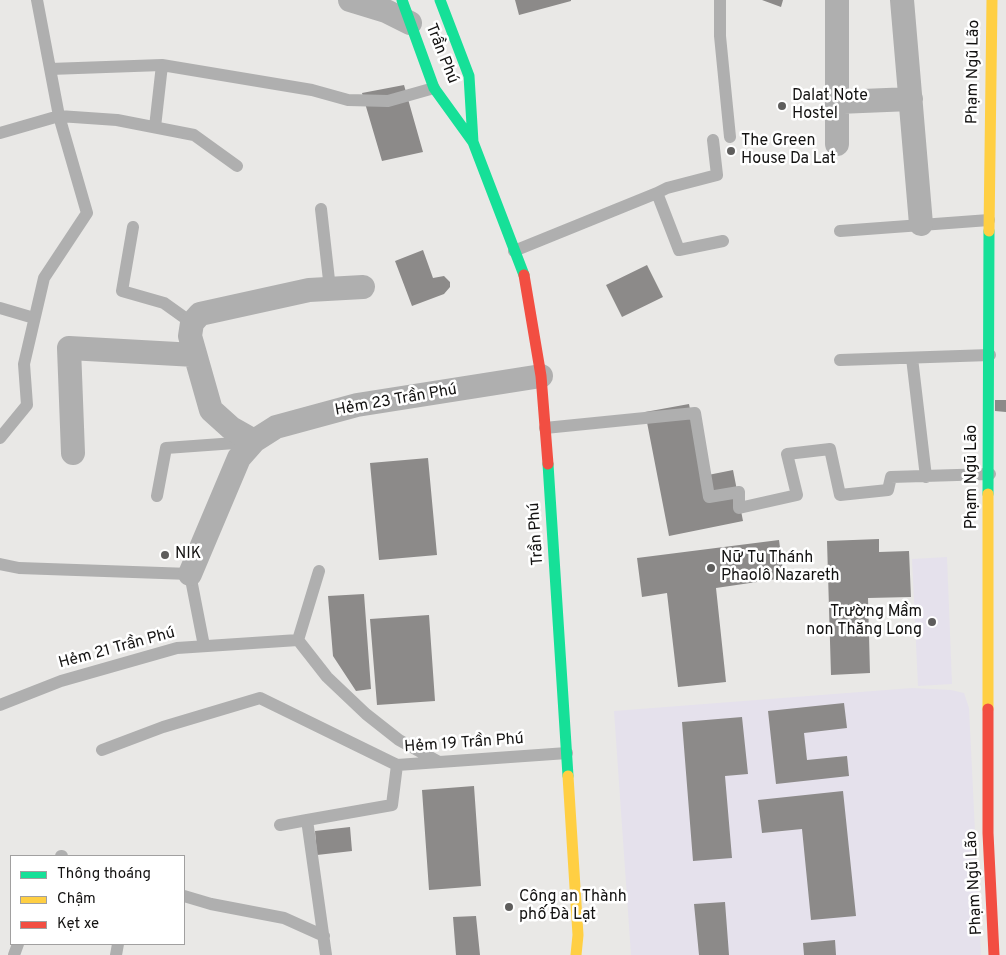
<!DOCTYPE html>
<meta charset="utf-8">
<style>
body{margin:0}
#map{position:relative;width:1006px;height:955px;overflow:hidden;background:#e9e8e6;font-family:Overpass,sans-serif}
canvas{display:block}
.legend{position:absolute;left:10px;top:855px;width:175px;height:90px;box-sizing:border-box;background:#fff;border:1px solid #a1a0a0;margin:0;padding:6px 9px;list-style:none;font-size:15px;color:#131211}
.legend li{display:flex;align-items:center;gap:10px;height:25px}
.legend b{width:25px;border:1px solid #a1a0a0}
</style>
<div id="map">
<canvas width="1006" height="955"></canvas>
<ul class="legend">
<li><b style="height:6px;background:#16e098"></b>Thông thoáng</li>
<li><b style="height:6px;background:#ffcf43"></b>Chậm</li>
<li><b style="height:6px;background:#f24e42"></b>Kẹt xe</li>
</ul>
</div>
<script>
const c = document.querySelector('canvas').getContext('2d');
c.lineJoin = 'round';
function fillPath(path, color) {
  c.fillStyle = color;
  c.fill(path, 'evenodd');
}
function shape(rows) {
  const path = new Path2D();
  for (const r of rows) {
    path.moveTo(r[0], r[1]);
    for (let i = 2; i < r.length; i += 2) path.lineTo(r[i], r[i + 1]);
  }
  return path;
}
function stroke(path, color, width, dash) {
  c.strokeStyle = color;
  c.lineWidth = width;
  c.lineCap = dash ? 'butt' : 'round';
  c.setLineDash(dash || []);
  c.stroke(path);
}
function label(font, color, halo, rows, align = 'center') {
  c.font = font + ' Overpass,sans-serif';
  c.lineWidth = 5;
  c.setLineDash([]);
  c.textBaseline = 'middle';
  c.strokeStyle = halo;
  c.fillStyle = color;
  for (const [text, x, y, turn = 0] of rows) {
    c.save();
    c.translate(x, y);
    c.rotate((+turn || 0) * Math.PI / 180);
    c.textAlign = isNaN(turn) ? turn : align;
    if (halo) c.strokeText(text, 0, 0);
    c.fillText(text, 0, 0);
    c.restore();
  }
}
const education = shape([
 [947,557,952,684,918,686,912,559],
 [912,688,951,690,964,693,969,708,981,955,631,955,614,711]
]);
const building = shape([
 [515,0,571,0,571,1,519,15],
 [762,0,783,0,781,7],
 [404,85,423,152,382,161,362,93],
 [423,250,433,278,444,276,450,282,450,287,444,294,412,306,395,261],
 [647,265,663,297,622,317,606,285],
 [995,400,1006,400,1006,412,995,411],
 [689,404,703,476,733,470,743,521,669,536,645,412],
 [428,458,437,555,379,560,370,463],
 [879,539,879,552,909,551,911,597,868,598,870,673,831,675,827,541],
 [779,540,784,578,716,588,726,682,678,687,667,593,642,597,637,558],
 [364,594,371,689,356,691,333,656,328,596],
 [429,615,435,701,377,705,370,619],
 [844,703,847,728,804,733,807,760,847,756,849,776,776,784,768,711],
 [742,717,748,774,725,776,732,858,693,861,682,722],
 [474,786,481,886,429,890,422,790],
 [843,791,856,916,811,920,802,829,762,833,758,800],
 [350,827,352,851,317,855,315,831],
 [725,902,729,955,699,955,694,904],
 [476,916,480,955,456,955,453,917],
 [835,940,836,955,804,955,803,943]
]);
const lane = shape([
 [720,0,720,36,730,137],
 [50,69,162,65,312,90,348,100,388,101,434,88],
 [155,127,162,65],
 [0,133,59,116,117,120,194,135,237,166],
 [657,193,667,188,717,175,713,140],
 [321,209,330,289],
 [133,227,122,291,164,303,192,323],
 [840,231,989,220],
 [514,251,657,193,679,250,723,241],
 [0,308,34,318],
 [912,358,926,477],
 [840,360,990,355],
 [545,428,695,413,709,497,739,492,739,508,797,495,787,454,830,449,840,495,888,490,891,477,990,474],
 [0,438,27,405,24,364,44,278,87,213,59,116,37,0],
 [157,496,166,448,249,442],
 [0,564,19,568,190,574,204,646],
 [298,640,319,571],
 [0,705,61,681,177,648,298,640,327,677,366,714,399,740,439,762],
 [102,750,163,727,260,698,397,765,567,753],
 [280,825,307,820],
 [61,856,62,856],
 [184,896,211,904,284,918,324,936],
 [14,955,18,944],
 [116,955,118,944],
 [326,955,307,820,392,805,397,765]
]);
const street = shape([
 [350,0,386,11,410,23],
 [837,0,837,144],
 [902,0,921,224],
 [838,102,911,99],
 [254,441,231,428,211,410,190,336,192,323,200,314,309,290,363,287],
 [73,453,69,348,195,355],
 [190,574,239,458,254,441,276,427,357,405,541,376]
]);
const fast = shape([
 [402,0,434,88,473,142,524,275],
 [440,0,469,76,473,142],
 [548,464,568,776],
 [988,494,989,231]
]);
const slow = shape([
 [989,231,992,0],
 [988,709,988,494],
 [568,776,578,935,576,955]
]);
const jam = shape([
 [524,275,541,376,548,464],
 [988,709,988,833,994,955]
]);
const markers = [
 [782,106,5,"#5e5d5c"],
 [731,151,5,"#5e5d5c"],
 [165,555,5,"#5e5d5c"],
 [711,568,5,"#5e5d5c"],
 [932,622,5,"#5e5d5c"],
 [509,907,5,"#5e5d5c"]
];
const streetNames = [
 ["Trần Phú",441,54,68],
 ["Phạm Ngũ Lão",974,72,-89],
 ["Hẻm 23 Trần Phú",396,401,-10],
 ["Phạm Ngũ Lão",973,477,-90],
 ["Trần Phú",537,534,-94],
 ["Hẻm 21 Trần Phú",117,649,-15],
 ["Hẻm 19 Trần Phú",464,744,-4],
 ["Phạm Ngũ Lão",975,883,-93]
];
const poiNames = [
 ["Dalat Note",792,97],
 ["Hostel",792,115],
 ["The Green",741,142],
 ["House Da Lat",741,160],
 ["NIK",175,555],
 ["Nữ Tu Thánh",721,559],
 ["Phaolô Nazareth",721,577],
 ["Trường Mầm",922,613,"right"],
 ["non Thăng Long",922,631,"right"],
 ["Công an Thành",519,898],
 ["phố Đà Lạt",519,916]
];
fillPath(education, '#e5e1ec');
fillPath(building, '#8c8a89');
stroke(lane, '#afafaf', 12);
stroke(street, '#afafaf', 24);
stroke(fast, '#16e098', 11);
stroke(slow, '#ffcf43', 11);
stroke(jam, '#f24e42', 11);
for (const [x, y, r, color] of markers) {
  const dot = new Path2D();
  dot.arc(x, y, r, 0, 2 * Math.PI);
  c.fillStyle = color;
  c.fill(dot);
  stroke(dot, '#fff', 2);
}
label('16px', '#131211', '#fff', streetNames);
label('16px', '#131211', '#fff', poiNames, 'left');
</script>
